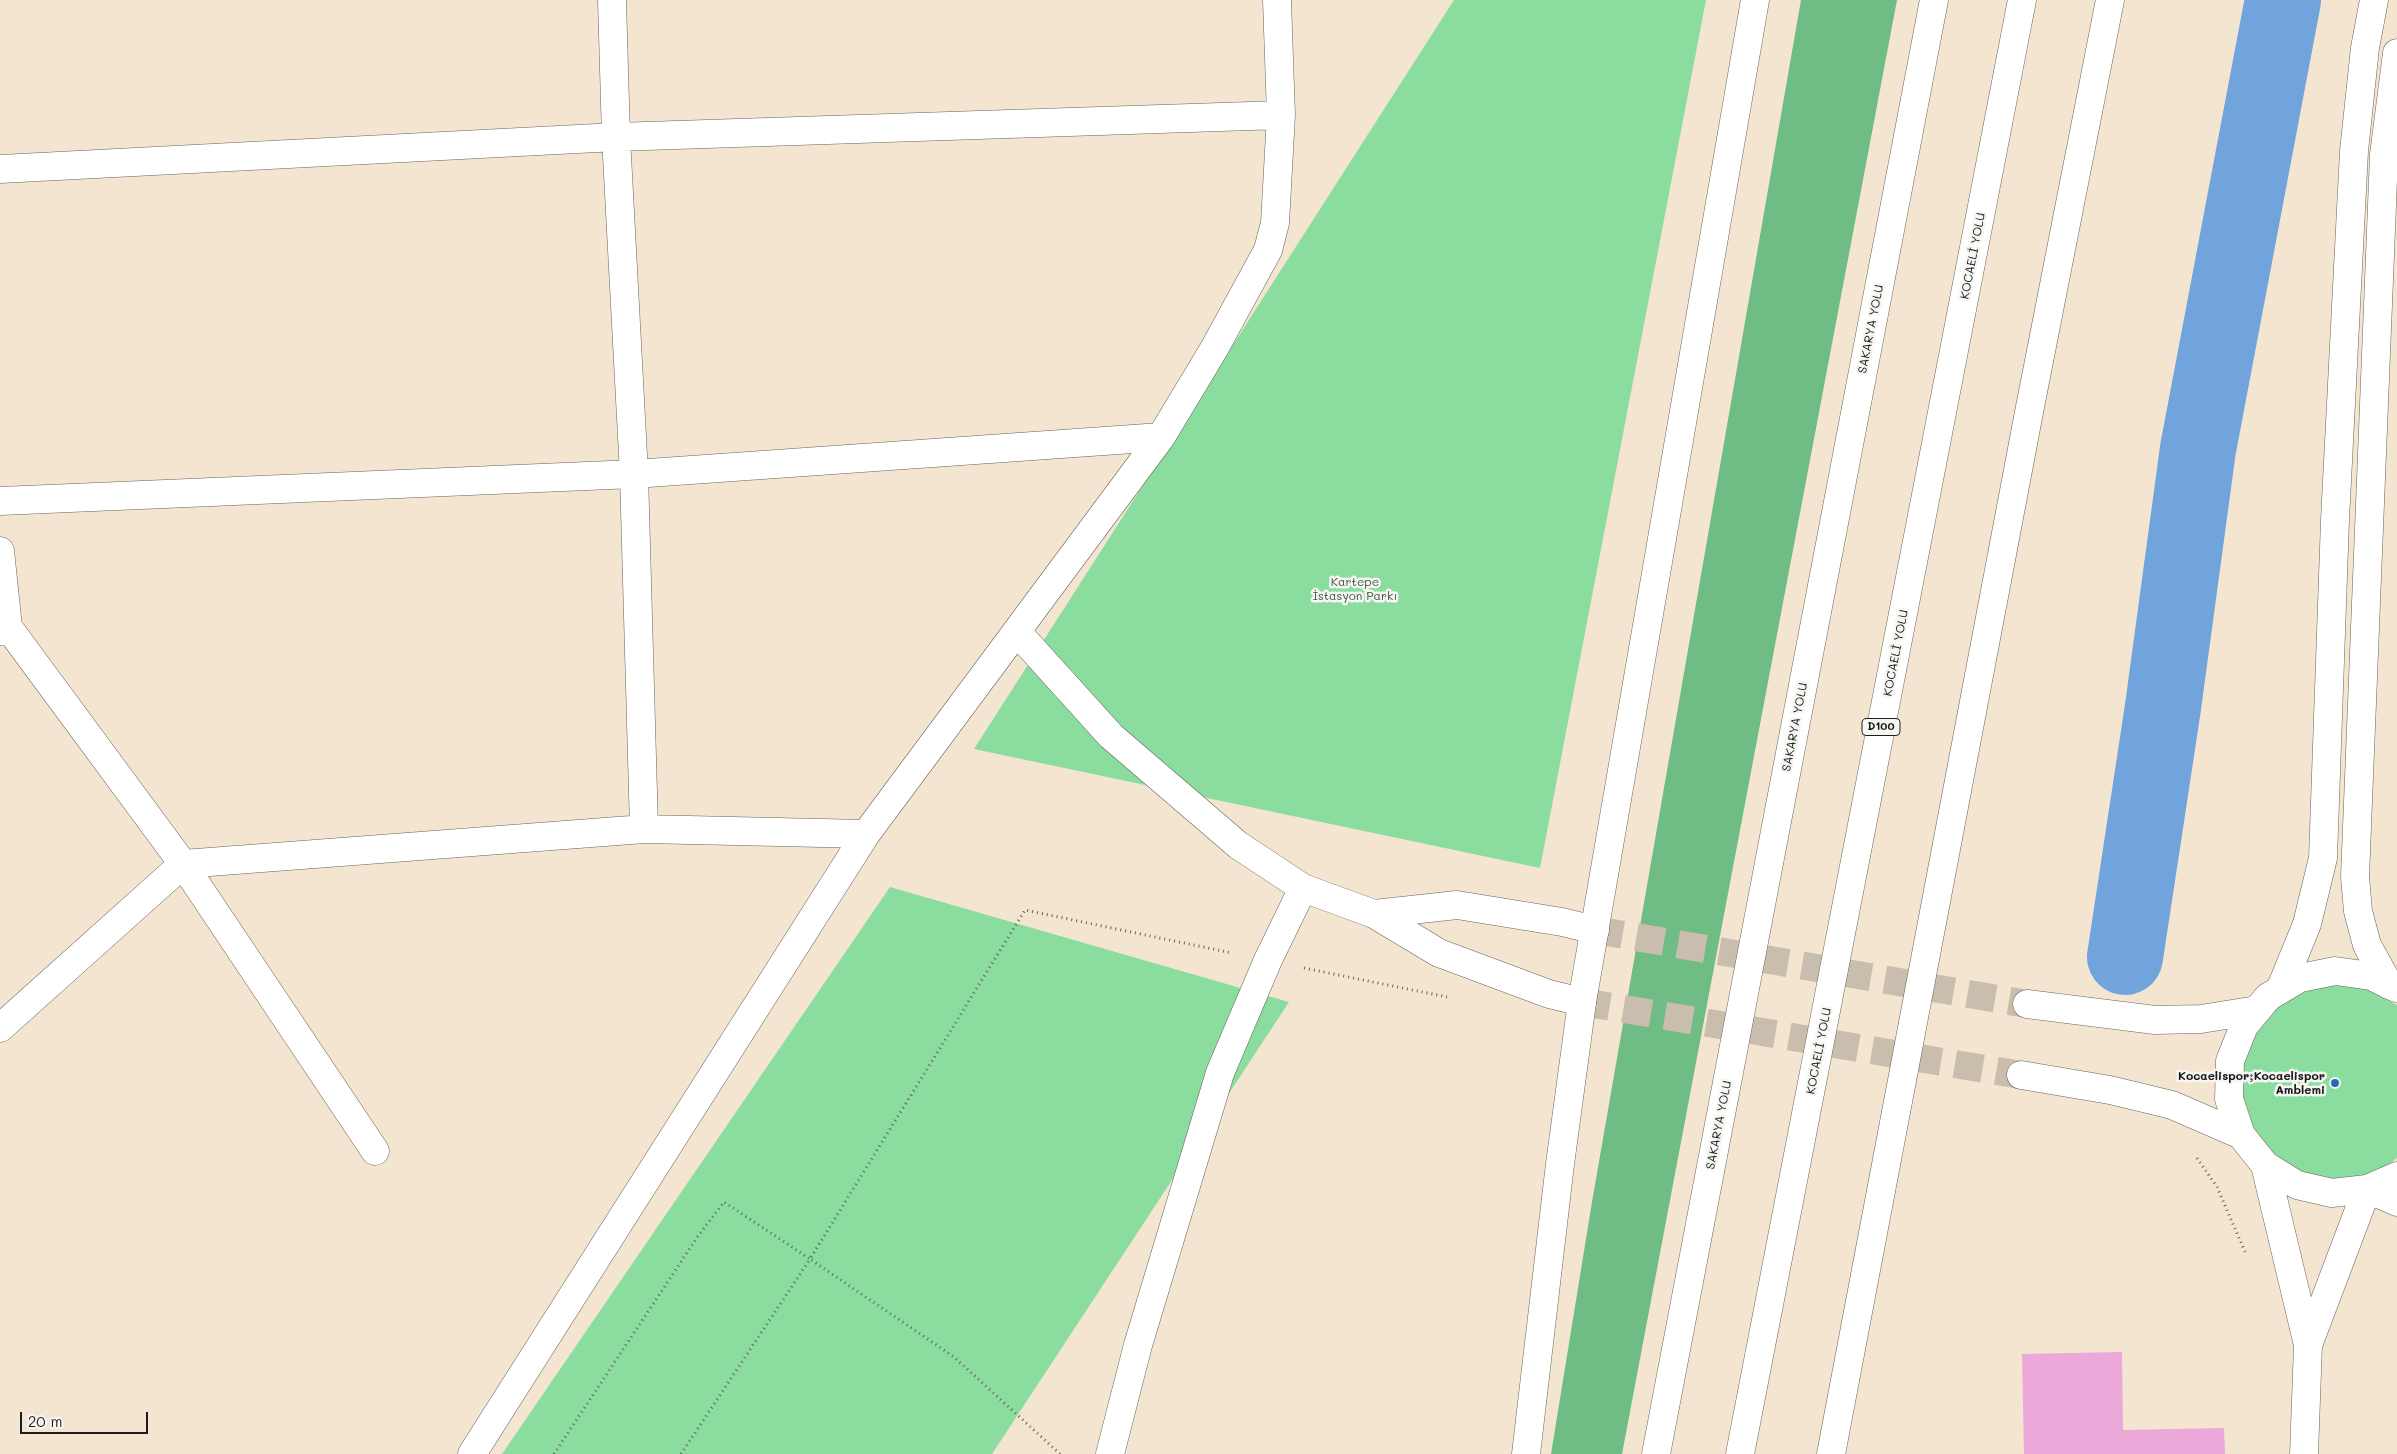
<!DOCTYPE html>
<meta charset="utf-8">
<style>
body{margin:0}
#map{position:relative;width:2397px;height:1454px;overflow:hidden;background:#f4e5d1;font-family:Mali,sans-serif}
canvas{display:block}
.scale{position:absolute;left:20px;top:1412px;width:128px;height:22px;box-sizing:border-box;border:2px solid #1c1c1c;border-top:0;padding-left:6px;font-size:15px;line-height:18px;white-space:nowrap;color:#1c1c1c;-webkit-text-stroke:4px #f6f6f2;paint-order:stroke}
</style>
<div id="map">
<canvas width="2397" height="1454"></canvas>
<div class="scale">20 m</div>
</div>
<script>
const c = document.querySelector('canvas').getContext('2d');
c.lineJoin = 'round';
function fillPath(path, color) {
  c.fillStyle = color;
  c.fill(path, 'evenodd');
}
function shape(rows) {
  const path = new Path2D();
  for (const r of rows) {
    path.moveTo(r[0], r[1]);
    for (let i = 2; i < r.length; i += 2) path.lineTo(r[i], r[i + 1]);
  }
  return path;
}
function stroke(path, color, width, dash) {
  c.strokeStyle = color;
  c.lineWidth = width;
  c.lineCap = dash ? 'butt' : 'round';
  c.setLineDash(dash || []);
  c.stroke(path);
}
function label(font, color, halo, rows, align = 'center') {
  c.font = font + ' Mali,sans-serif';
  c.lineWidth = 5;
  c.setLineDash([]);
  c.textBaseline = 'middle';
  c.strokeStyle = halo;
  c.fillStyle = color;
  for (const [text, x, y, turn = 0] of rows) {
    c.save();
    c.translate(x, y);
    c.rotate((+turn || 0) * Math.PI / 180);
    c.textAlign = isNaN(turn) ? turn : align;
    if (halo) c.strokeText(text, 0, 0);
    c.fillText(text, 0, 0);
    c.restore();
  }
}
const green = shape([
 [1454,0,1706,0,1540,868,974,749],
 [890,887,1289,1002,992,1454,502,1454],
 [2337,985,2367,989,2397,1005,2397,1158,2386,1167,2354,1179,2320,1178,2289,1167,2263,1145,2246,1116,2241,1083,2245,1053,2258,1026,2280,1004,2307,990]
]);
const forest = shape([
 [1801,0,1897,0,1622,1454,1551,1454,1592,1202]
]);
const river = shape([
 [2125,957,2163,707,2198,449,2283,0]
]);
const building = shape([
 [2122,1352,2123,1430,2224,1428,2225,1454,2024,1454,2022,1354]
]);
const secondaryTunnel = shape([
 [1595,930,2027,1004],
 [1582,1002,2021,1075]
]);
const path = shape([
 [1304,968,1447,997],
 [2197,1158,2217,1187,2246,1254],
 [554,1454,698,1236,724,1202,810,1259,681,1454],
 [1060,1454,954,1357,810,1259,1025,910,1232,953]
]);
const street = shape([
 [612,0,616,137,634,474,644,829],
 [0,169,616,137,1281,115],
 [0,501,634,474,1161,437],
 [0,551,8,627,1,631],
 [0,616,183,864,375,1151],
 [0,1028,183,864,644,829,866,834,1161,437,1214,349,1268,250,1275,223,1281,115,1277,0],
 [472,1454,866,834],
 [1110,1454,1138,1345,1220,1073,1268,960,1303,888]
]);
const secondary = shape([
 [1017,632,1111,736,1238,845,1303,888,1374,914,1439,953,1549,994,1582,1002],
 [1374,914,1457,905,1562,922,1595,930],
 [2389,985,2367,945,2358,911,2355,877,2384,155,2397,53],
 [2396,988,2371,976,2335,971,2300,978,2268,997,2244,1026,2230,1061,2229,1099,2241,1135,2265,1165,2297,1185,2332,1193,2367,1189,2397,1176],
 [2280,990,2307,924,2323,858,2335,520,2354,151,2365,48,2374,0],
 [2027,1004,2155,1020,2201,1019,2257,1010],
 [2021,1075,2110,1090,2172,1105,2241,1135],
 [2265,1165,2308,1345,2304,1454],
 [2308,1345,2367,1189,2397,1202]
]);
const highway = shape([
 [1526,1454,1560,1164,1582,1002,1755,0],
 [1656,1454,1934,0],
 [1740,1454,2022,0],
 [1831,1454,2030,407,2110,0]
]);
const markers = [
 [2335,1083,5,"#1f6fb2"]
];
const shields = [
 [1881,727,38]
];
const shieldNames = [
 ["D100",1881,727]
];
const streetNames = [
 ["KOCAELİ YOLU",1973,256,-79],
 ["SAKARYA YOLU",1871,329,-79],
 ["KOCAELİ YOLU",1896,653,-79],
 ["SAKARYA YOLU",1795,727,-79],
 ["KOCAELİ YOLU",1819,1051,-79],
 ["SAKARYA YOLU",1719,1125,-79]
];
const parkNames = [
 ["Kartepe",1355,582],
 ["İstasyon Parkı",1355,596]
];
const poiNames = [
 ["Kocaelispor;Kocaelispor",2325,1076],
 ["Amblemi",2325,1090]
];
fillPath(green, '#8add9e');
fillPath(forest, '#6fbc85');
stroke(river, '#71a3dc', 76);
fillPath(building, '#eba8d9');
stroke(secondaryTunnel, '#c9bdad', 28, [28, 14]);
stroke(street, '#68625b', 29);
stroke(secondary, '#68625b', 29);
stroke(highway, '#68625b', 29);
stroke(path, '#68625b', 3, [1, 4]);
stroke(street, '#fff', 28);
stroke(secondary, '#fff', 28);
stroke(highway, '#fff', 28);
for (const [x, y, r, color] of markers) {
  const dot = new Path2D();
  dot.arc(x, y, r, 0, 2 * Math.PI);
  c.fillStyle = color;
  c.fill(dot);
  stroke(dot, '#f6f6f2', 2);
}
for (const [x, y, w] of shields) {
  const box = new Path2D();
  box.roundRect(x - w / 2, y - 8.5, w, 17, 4);
  c.fillStyle = '#f6f6f2';
  c.fill(box);
  stroke(box, '#1c1c1c', 1);
}
label('bold 11px', '#1c1c1c', null, shieldNames);
label('12px', '#1c1c1c', '#f6f6f2', streetNames);
label('12px', '#3d5643', '#f6f6f2', parkNames);
label('bold 12px', '#1c1c1c', '#f6f6f2', poiNames, 'right');
</script>
